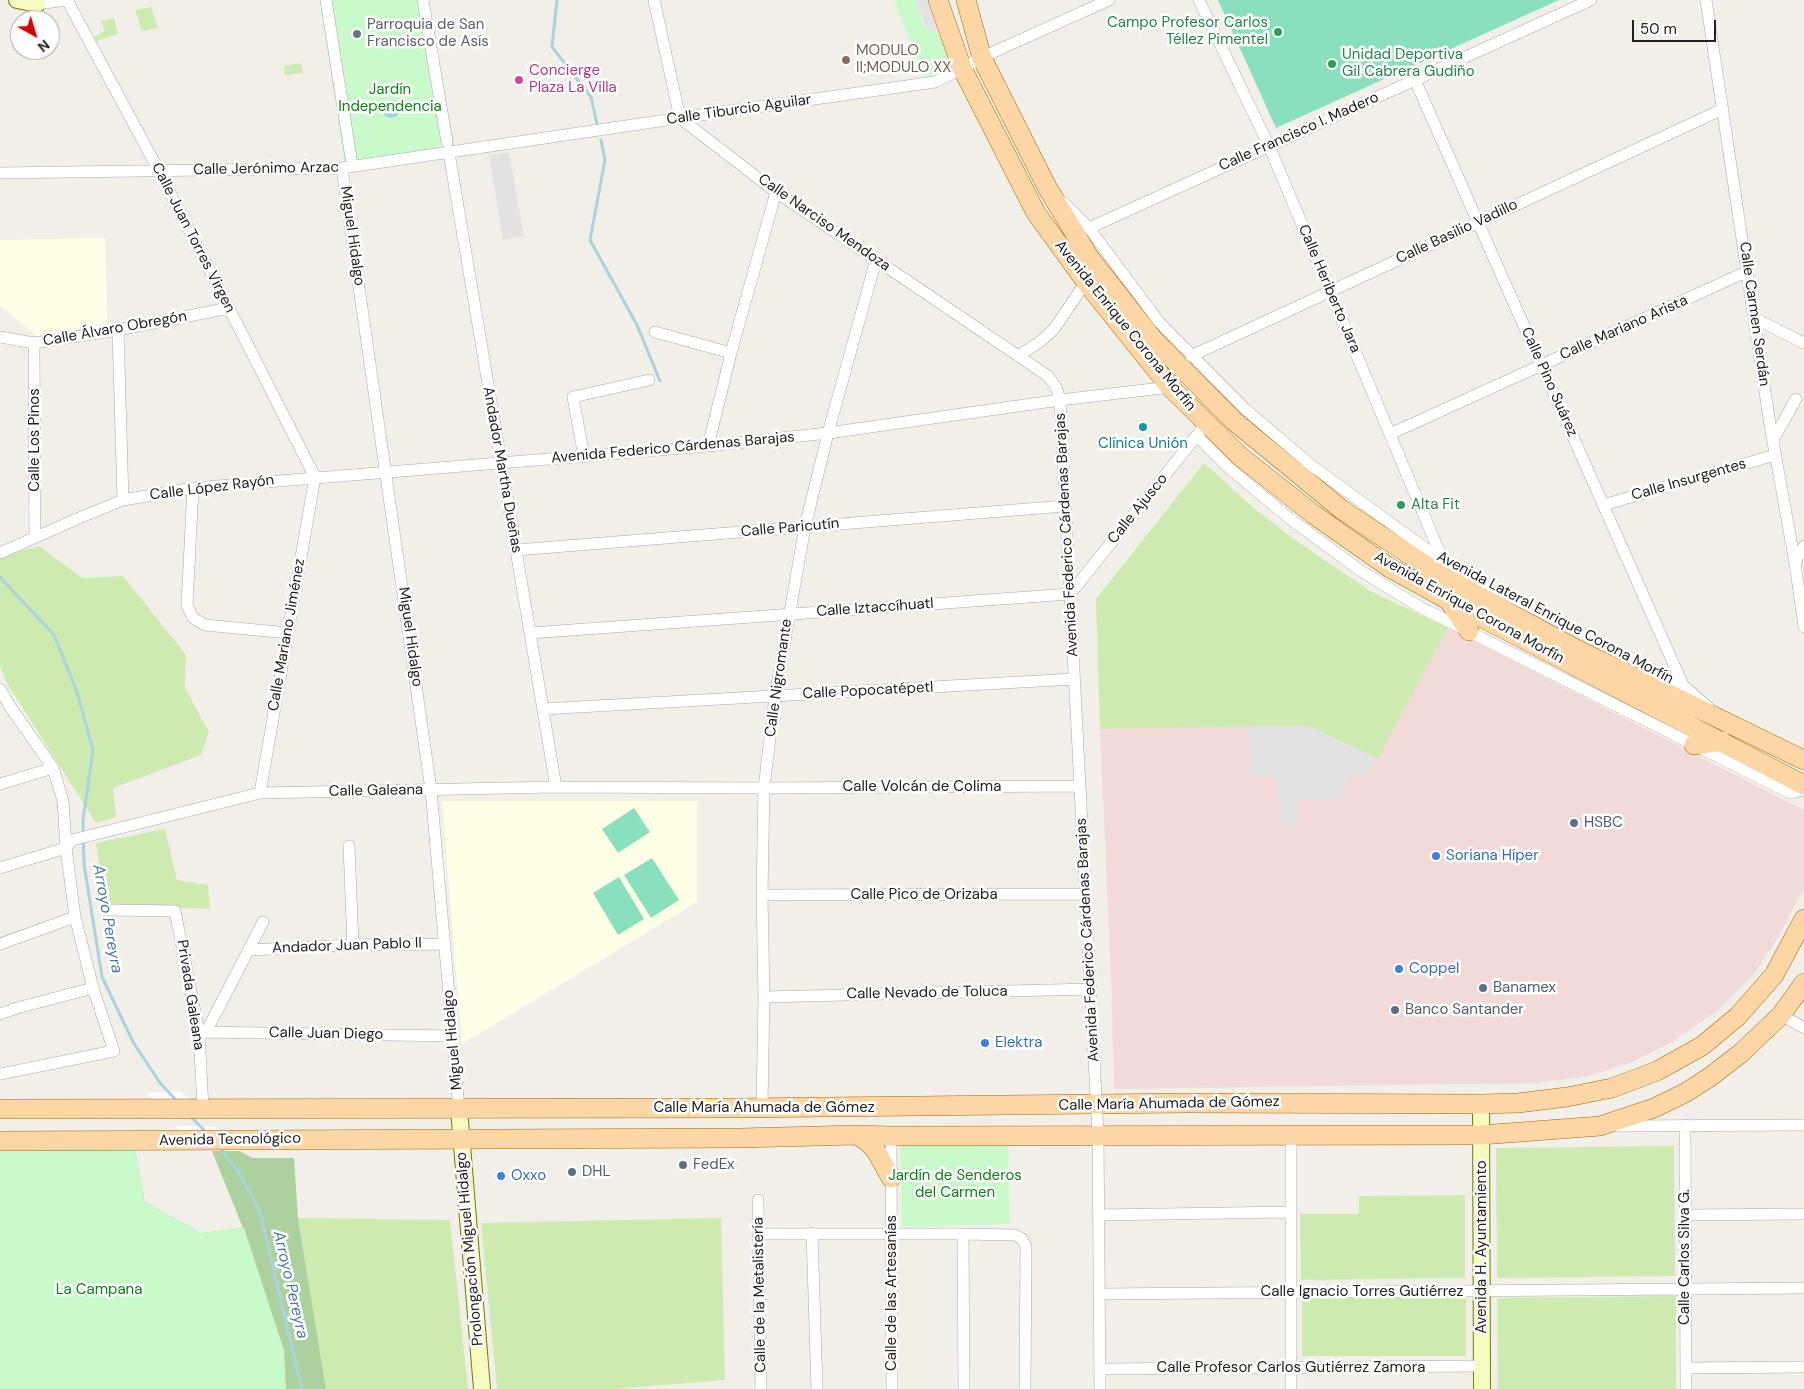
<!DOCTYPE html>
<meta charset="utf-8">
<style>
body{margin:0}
#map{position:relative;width:1804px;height:1389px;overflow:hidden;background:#f2efe9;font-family:"DM Sans",sans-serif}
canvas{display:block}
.north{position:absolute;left:10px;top:10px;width:50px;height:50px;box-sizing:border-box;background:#fff;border:1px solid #a7a7a7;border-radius:50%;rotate:141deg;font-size:14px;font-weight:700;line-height:20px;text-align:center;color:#222}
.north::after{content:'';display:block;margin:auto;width:18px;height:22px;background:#d40000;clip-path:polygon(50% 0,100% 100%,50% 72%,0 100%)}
.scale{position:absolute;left:1632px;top:20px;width:84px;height:22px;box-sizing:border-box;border:2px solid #222;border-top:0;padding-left:6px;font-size:15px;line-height:18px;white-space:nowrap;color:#222;-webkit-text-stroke:4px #fff;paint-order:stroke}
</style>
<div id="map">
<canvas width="1804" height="1389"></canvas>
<div class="north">N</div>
<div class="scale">50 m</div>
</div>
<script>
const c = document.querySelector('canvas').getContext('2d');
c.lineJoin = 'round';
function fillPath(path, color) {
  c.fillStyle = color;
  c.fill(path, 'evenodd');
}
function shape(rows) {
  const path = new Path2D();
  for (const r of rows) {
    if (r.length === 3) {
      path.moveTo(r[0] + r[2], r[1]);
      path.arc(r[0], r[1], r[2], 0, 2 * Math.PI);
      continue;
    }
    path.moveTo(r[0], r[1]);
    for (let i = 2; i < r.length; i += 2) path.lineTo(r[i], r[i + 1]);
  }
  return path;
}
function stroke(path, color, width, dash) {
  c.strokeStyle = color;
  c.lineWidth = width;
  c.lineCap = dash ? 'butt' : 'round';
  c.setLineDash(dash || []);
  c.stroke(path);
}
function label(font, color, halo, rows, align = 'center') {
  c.font = font + ' "DM Sans",sans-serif';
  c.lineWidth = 5;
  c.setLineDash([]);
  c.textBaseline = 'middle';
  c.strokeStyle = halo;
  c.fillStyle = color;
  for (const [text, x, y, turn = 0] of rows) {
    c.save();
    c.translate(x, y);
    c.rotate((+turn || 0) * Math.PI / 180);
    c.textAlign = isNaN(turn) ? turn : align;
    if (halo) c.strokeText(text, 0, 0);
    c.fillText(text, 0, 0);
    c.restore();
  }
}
const commercial = shape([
 [1448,628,1804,810,1804,888,1776,941,1754,974,1717,1011,1672,1042,1632,1062,1589,1076,1534,1083,1114,1089,1111,973,1100,729,1308,726,1378,759]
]);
const education = shape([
 [105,238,107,323,37,336,0,305,0,240],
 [442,801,697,801,697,902,462,1044]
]);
const grass = shape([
 [151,7,158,28,142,31,135,10],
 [114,18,118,34,96,41,94,37,105,31,101,21],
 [301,63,303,73,285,75,284,66],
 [1204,463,1255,509,1298,542,1370,591,1448,628,1378,759,1308,726,1100,729,1096,599],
 [39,546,82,578,123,576,186,655,185,688,209,732,201,755,113,788,116,817,96,823,8,685,0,666,0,559,21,551],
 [165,829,177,880,208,885,210,909,105,905,96,843],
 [1674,1146,1675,1276,1497,1278,1496,1148],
 [1465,1195,1465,1278,1301,1280,1300,1214,1359,1214,1359,1196],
 [298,1218,450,1220,468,1389,326,1389],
 [721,1218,725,1380,613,1389,497,1389,481,1223],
 [1676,1296,1676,1389,1498,1389,1497,1298],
 [1302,1298,1466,1298,1466,1356,1302,1356]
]);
const forest = shape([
 [135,1150,145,1202,201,1233,243,1228,212,1151,240,1151,252,1158,294,1158,298,1218,326,1389,0,1389]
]);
const park = shape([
 [320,0,428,0,455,148,344,161],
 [894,0,916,0,926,30,938,32,951,64,943,74,924,77],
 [1008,1142,1010,1224,902,1227,900,1146],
 [0,1150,135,1150,145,1202,201,1233,244,1228,284,1350,286,1389,0,1389]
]);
const pitch = shape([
 [1218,0,1559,0,1276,128],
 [634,808,650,832,618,853,602,829],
 [652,858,679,900,651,918,624,875],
 [619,877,644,919,618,935,593,893]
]);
const parking = shape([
 [916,0,927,0,938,32,927,30],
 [509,152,524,236,503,240,489,155],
 [1308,726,1378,759,1367,779,1353,772,1338,799,1297,801,1298,825,1281,827,1278,777,1250,778,1248,727]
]);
const water = shape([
 [391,109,9]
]);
const pier = shape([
 [182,1092,203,1115,168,1116,147,1093],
 [175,1126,215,1127,240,1151,199,1150]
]);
const stream = shape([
 [557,0,552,47,591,97,598,128],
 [601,140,605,160,590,240,637,325,660,381],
 [0,577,54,635,77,692,93,750,83,820,84,864,102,977,133,1042,160,1083,178,1102],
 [190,1116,207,1133],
 [219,1146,239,1173,260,1212,302,1389]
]);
const street = shape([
 [67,0,159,171,315,477],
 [326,0,351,158],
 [423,0,447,142],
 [654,0,680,118,776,192,1048,376,1056,387,1060,400,1098,1135,1100,1389],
 [1199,0,1269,146,1444,563],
 [1706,0,1770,425,1795,563,1804,627],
 [37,4,67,0],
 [1415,80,1683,685],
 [449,153,556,787],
 [342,168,431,790,459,1109],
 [0,173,342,168,680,118,935,82,987,55,1109,0],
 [1063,202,1089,228,1159,322,1245,409,1312,466,1444,562,1683,685,1709,708],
 [1089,228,1591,0],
 [1754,318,1804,343],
 [118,330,123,500],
 [655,332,731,353],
 [0,337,34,343,118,330,229,308],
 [34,343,35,537],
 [1018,356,1041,341,1054,329,1086,282],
 [1191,356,1723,109],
 [1390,434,1748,271],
 [1197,436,1230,469,1289,518,1361,571,1420,607,1790,793,1804,790],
 [1773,440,1796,399],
 [708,446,731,353,776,192],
 [584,457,573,397,649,380],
 [193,488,187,605,193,618,205,625,288,633],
 [1603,505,1775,455],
 [516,550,1065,506],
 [0,553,79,518,123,500,193,488,708,446,828,433,1060,400,1170,387],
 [1795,563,1804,546],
 [530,633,1070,594,1206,424],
 [0,689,9,705,53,768,63,801,66,848,75,917,93,988,114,1051,0,1074],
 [543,709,1074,679],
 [0,784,53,768],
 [260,793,315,477],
 [349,846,353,945],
 [0,868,66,848,72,840,260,793,556,787,764,788,1080,786],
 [762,895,1086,894],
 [109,910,175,911,199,1032,203,1109],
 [0,944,75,917],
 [249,950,353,945,445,944],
 [764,997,1091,989],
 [0,1014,17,1008,93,988],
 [1781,1015,1804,1028],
 [199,1032,452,1036],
 [206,1032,263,922],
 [762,1107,764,997,762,895,764,788,775,696,805,527,828,433,876,260],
 [1685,1125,1686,1389],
 [1616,1126,1804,1125],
 [1291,1134,1291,1389],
 [891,1136,892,1389],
 [758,1200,761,1389],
 [1099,1215,1290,1212],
 [1685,1215,1804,1214],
 [812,1233,817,1389],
 [760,1234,963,1234,1015,1235,1022,1239,1026,1247,1025,1389],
 [963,1234,964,1389],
 [1100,1294,1804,1288],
 [1686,1368,1804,1367],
 [1100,1369,1482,1366]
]);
const secondary = shape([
 [17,0,37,4,36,0],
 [1481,1104,1482,1389],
 [459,1109,482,1389]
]);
const primary = shape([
 [938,0,962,68,1036,213,1086,282,1170,387,1241,457,1313,514,1390,568,1448,600,1804,785],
 [966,0,982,58,1047,187,1089,257,1153,339,1234,421,1341,509,1431,569,1502,609,1576,649,1804,760],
 [1449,601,1469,631],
 [1694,745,1722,741],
 [0,1109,737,1108,1186,1103,1481,1104,1518,1103,1567,1097,1612,1088,1657,1071,1702,1046,1738,1016,1774,975,1804,919],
 [857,1135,868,1142,876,1151,891,1178],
 [0,1141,740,1138,857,1135,891,1136,1481,1135,1600,1126,1654,1108,1685,1093,1710,1077,1741,1053,1781,1015,1804,983]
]);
const markers = [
 [1278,32,5,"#2e9e5b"],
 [357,34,5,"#6b7280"],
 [846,60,5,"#8d6e63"],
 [1332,64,5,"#2e9e5b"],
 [519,80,5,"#d1479c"],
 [1143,427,5,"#0f9aa8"],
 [1401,505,5,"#2e9e5b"],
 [1574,823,5,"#5c6f8a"],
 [1436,856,5,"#3f7fe0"],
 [1399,969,5,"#3f7fe0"],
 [1483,988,5,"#5c6f8a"],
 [1395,1010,5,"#5c6f8a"],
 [985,1043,5,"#3f7fe0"],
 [683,1165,5,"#5c6f8a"],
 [572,1172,5,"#5c6f8a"],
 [501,1176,5,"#3f7fe0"]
];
const leisureNames = [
 ["Campo Profesor Carlos",1268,23,"right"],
 ["Téllez Pimentel",1268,40,"right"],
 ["Unidad Deportiva",1342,55],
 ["Gil Cabrera Gudiño",1342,72],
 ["Alta Fit",1411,505]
];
const worshipNames = [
 ["Parroquia de San",367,25],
 ["Francisco de Asís",367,42]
];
const educationNames = [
 ["MODULO",856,51],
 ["II;MODULO XX",856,68]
];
const hotelNames = [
 ["Concierge",529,71],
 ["Plaza La Villa",529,88]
];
const parkNames = [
 ["Jardín",390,90],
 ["Independencia",390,107],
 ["Jardín de Senderos",955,1176],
 ["del Carmen",955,1193],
 ["La Campana",99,1290]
];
const streetNames = [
 ["Calle Tiburcio Aguilar",739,110,-8],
 ["Calle Francisco I. Madero",1299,132,-24],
 ["Calle Jerónimo Arzac",266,169,-1],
 ["Calle Narciso Mendoza",824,223,35],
 ["Calle Basilio Vadillo",1457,232,-25],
 ["Miguel Hidalgo",352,236,82],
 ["Calle Juan Torres Virgen",193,238,63],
 ["Calle Heriberto Jara",1329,289,67],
 ["Calle Carmen Serdán",1754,314,82],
 ["Avenida Enrique Corona Morfín",1125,326,51],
 ["Calle Mariano Arista",1624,328,-24],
 ["Calle Álvaro Obregón",115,329,-10],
 ["Calle Pino Suárez",1549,382,66],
 ["Calle Los Pinos",35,440,-90],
 ["Avenida Federico Cárdenas Barajas",673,448,-5],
 ["Andador Martha Dueñas",502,470,80],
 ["Calle Insurgentes",1689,480,-16],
 ["Calle López Rayón",212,488,-7],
 ["Calle Ajusco",1138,509,-51],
 ["Calle Paricutín",790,528,-5],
 ["Avenida Federico Cárdenas Barajas",1067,535,-93],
 ["Calle Iztaccíhuatl",875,608,-4],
 ["Avenida Enrique Corona Morfín",1469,608,29],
 ["Avenida Lateral Enrique Corona Morfín",1555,618,28],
 ["Calle Mariano Jiménez",287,635,-80],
 ["Miguel Hidalgo",410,637,82],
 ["Calle Nigromante",779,678,-82],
 ["Calle Popocatépetl",868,691,-3],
 ["Calle Volcán de Colima",922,787],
 ["Calle Galeana",376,791,-1],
 ["Calle Pico de Orizaba",924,895],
 ["Avenida Federico Cárdenas Barajas",1088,940,-93],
 ["Andador Juan Pablo II",347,946,-2],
 ["Calle Nevado de Toluca",927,993,-1],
 ["Privada Galeana",190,995,81],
 ["Calle Juan Diego",326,1034,1],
 ["Miguel Hidalgo",453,1040,-95],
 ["Calle María Ahumada de Gómez",1169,1104,-1],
 ["Calle María Ahumada de Gómez",764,1108],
 ["Avenida Tecnológico",230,1140,-1],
 ["Avenida H. Ayuntamiento",1482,1247,-90],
 ["Prolongación Miguel Hidalgo",470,1249,-95],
 ["Calle Carlos Silva G.",1685,1257,-90],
 ["Calle Ignacio Torres Gutiérrez",1362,1292],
 ["Calle de las Artesanías",892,1293,-90],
 ["Calle de la Metalistería",760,1295,-91],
 ["Calle Profesor Carlos Gutiérrez Zamora",1291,1368]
];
const cultureNames = [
 ["Clínica Unión",1143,444]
];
const serviceNames = [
 ["HSBC",1584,823],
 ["Banamex",1493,988],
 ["Banco Santander",1405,1010],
 ["FedEx",693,1165],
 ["DHL",582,1172]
];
const shopNames = [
 ["Soriana Híper",1446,856],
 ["Coppel",1409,969],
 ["Elektra",995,1043],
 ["Oxxo",511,1176]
];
const waterNames = [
 ["Arroyo Pereyra",107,919,80],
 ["Arroyo Pereyra",290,1285,77]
];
fillPath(commercial, '#f2dad9');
fillPath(education, '#ffffe5');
fillPath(grass, '#cdebb0');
fillPath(forest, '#add19e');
fillPath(park, '#c8facc');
fillPath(pitch, '#88e0be');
fillPath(parking, '#e2e2e2');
fillPath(water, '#aad3df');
fillPath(pier, '#fff');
stroke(stream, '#aad3df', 3);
stroke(street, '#a9a9a9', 12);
stroke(secondary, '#707d05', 18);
stroke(primary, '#a06b00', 20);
stroke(street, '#fff', 11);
stroke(secondary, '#f7fabf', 16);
stroke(primary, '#fcd6a4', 19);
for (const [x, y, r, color] of markers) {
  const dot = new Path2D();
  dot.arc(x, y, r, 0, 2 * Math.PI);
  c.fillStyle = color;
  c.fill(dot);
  stroke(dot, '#fff', 2);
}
label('15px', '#27864d', '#fff', leisureNames, 'left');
label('15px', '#5b616d', '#fff', worshipNames, 'left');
label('15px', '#785e54', '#fff', educationNames, 'left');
label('15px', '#b23c85', '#fff', hotelNames, 'left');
label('15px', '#0c8416', '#fff', parkNames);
label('15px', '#222', '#fff', streetNames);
label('15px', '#0d838f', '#fff', cultureNames);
label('15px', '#4e5e75', '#fff', serviceNames, 'left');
label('15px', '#366cbe', '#fff', shopNames, 'left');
label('italic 16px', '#4a7aab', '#fff', waterNames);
</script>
